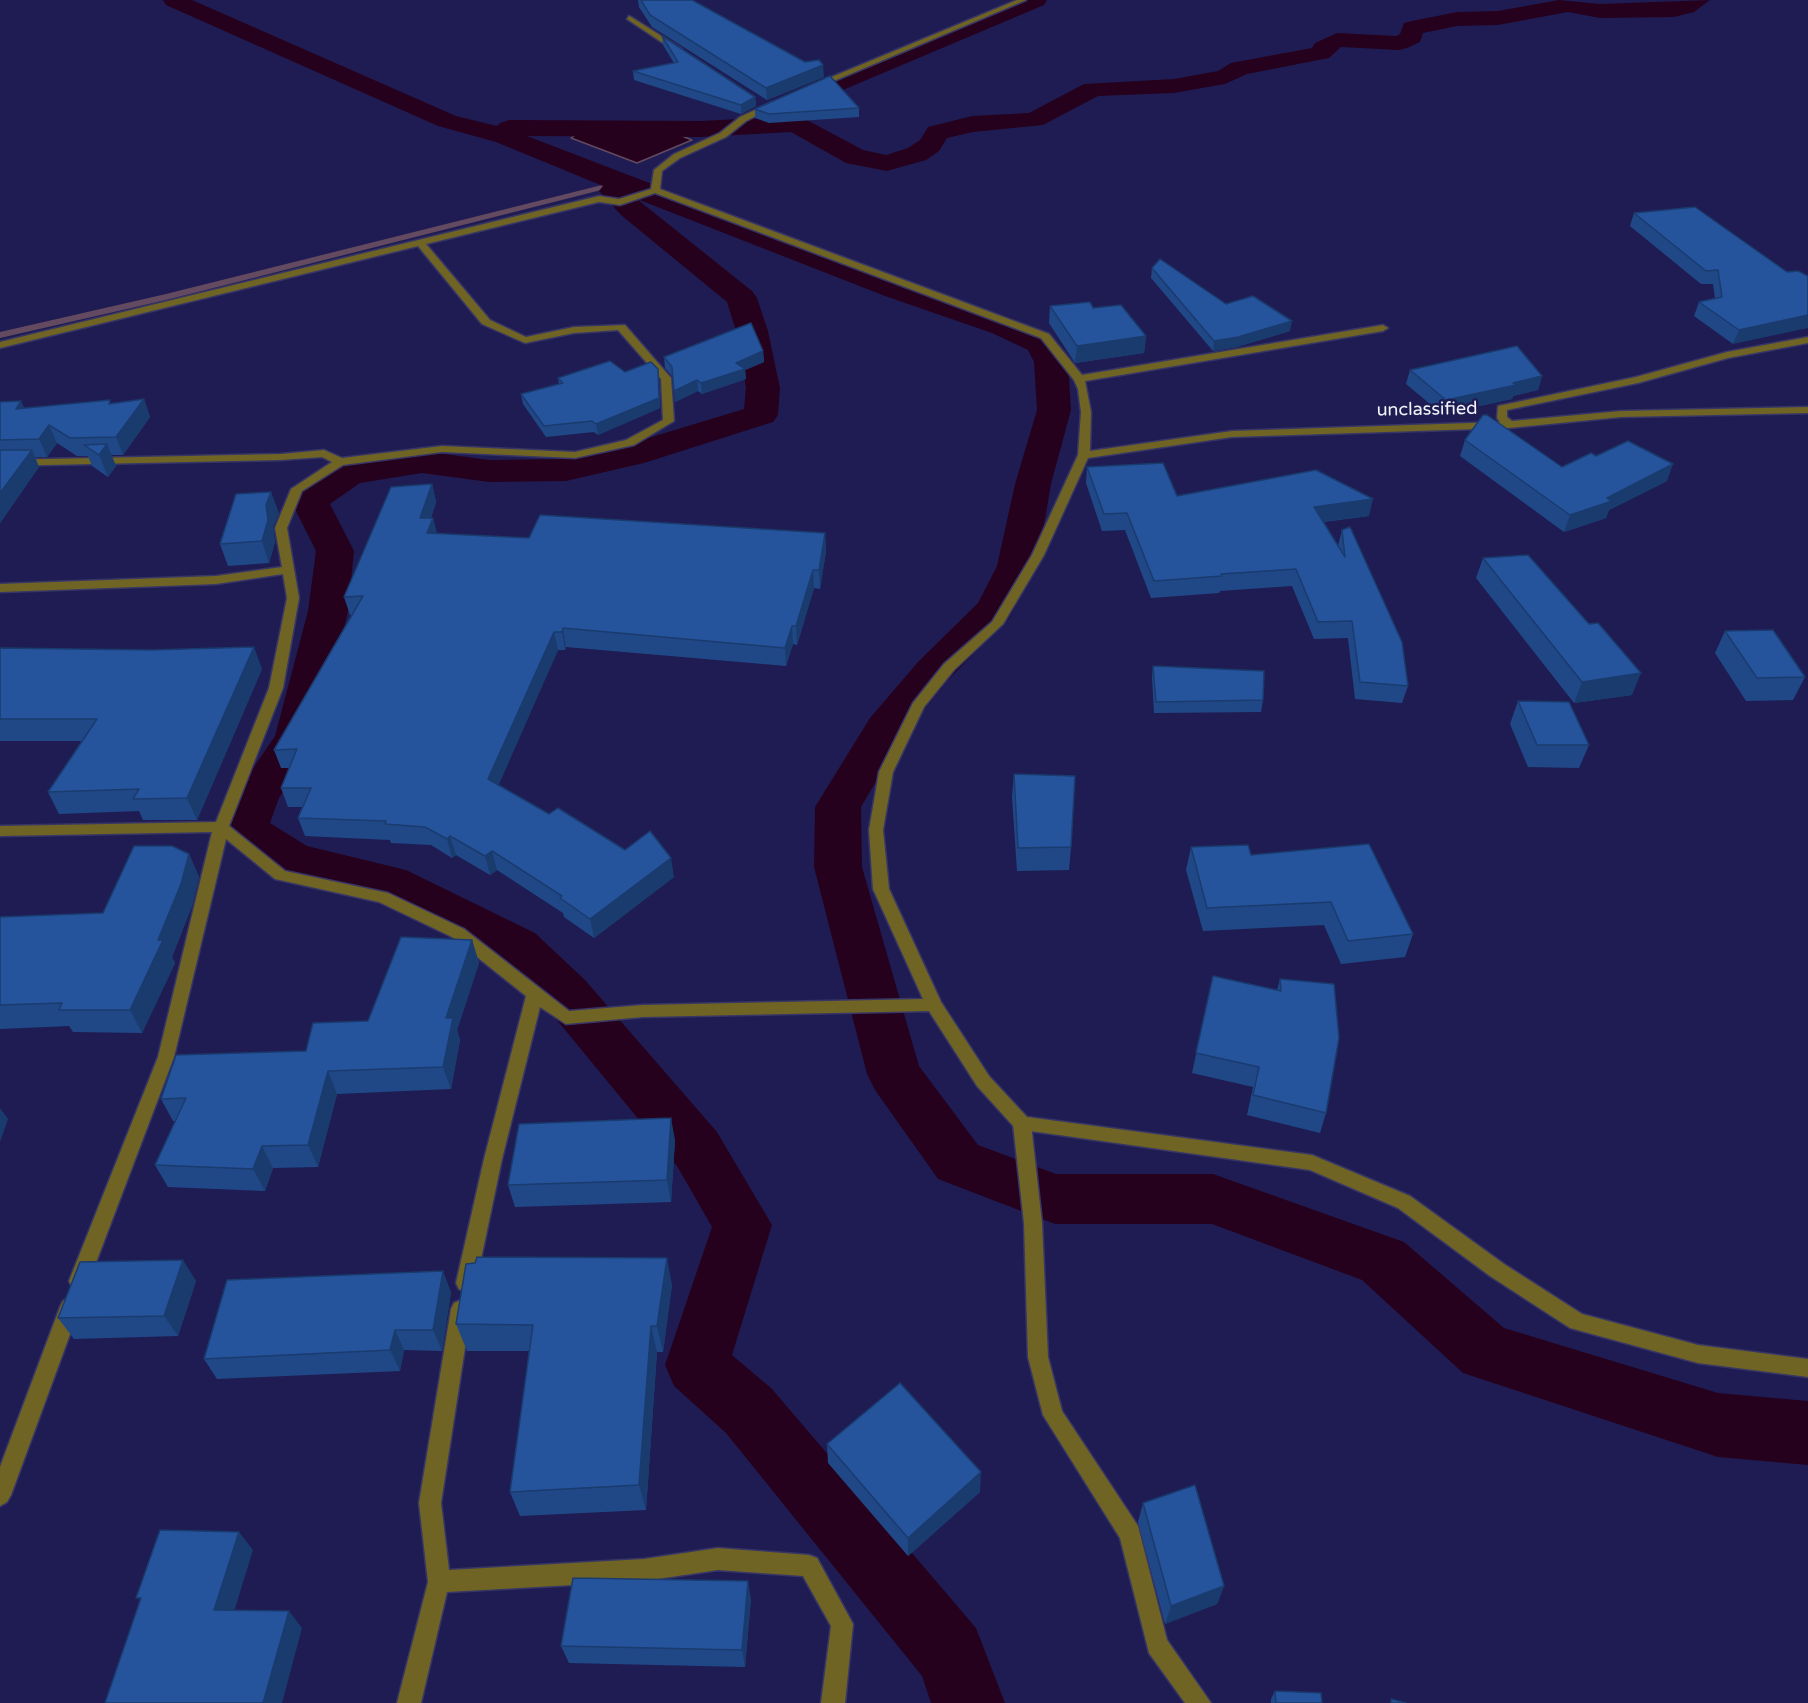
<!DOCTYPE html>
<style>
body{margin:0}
canvas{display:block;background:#1e1c52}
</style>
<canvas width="1808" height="1703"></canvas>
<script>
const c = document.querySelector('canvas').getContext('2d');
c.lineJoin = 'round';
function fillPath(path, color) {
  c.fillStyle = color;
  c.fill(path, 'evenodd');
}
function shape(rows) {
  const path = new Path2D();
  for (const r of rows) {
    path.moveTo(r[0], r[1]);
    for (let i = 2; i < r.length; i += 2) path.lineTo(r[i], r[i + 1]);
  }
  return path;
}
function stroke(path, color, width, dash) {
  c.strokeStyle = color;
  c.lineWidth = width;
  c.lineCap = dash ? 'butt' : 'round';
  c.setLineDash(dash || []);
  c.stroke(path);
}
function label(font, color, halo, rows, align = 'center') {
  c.font = font + ' "Varela Round",sans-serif';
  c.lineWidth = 5;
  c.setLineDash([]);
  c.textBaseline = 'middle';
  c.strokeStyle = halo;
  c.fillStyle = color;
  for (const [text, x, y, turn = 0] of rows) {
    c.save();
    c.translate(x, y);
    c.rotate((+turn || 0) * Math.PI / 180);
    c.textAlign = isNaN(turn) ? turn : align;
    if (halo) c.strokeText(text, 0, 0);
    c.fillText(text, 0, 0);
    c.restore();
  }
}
const water = shape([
 [579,132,672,132,692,140,637,163,571,138,579,132]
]);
const stream = shape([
 [622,180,626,182,625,184,166,300,0,338,0,332,166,294,622,180]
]);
const canal = shape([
 [163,0,192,0,456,116,497,126,500,123,509,120,701,121,776,117,768,115,764,110,768,105,1017,0,1047,0,1044,5,779,117,805,119,863,150,886,155,908,148,920,140,928,127,972,116,1029,113,1084,84,1174,79,1218,71,1231,63,1312,48,1315,43,1337,33,1396,36,1400,34,1404,23,1412,21,1457,12,1498,11,1559,0,1600,4,1710,0,1694,12,1674,17,1600,18,1568,12,1498,25,1457,26,1423,33,1420,42,1407,48,1399,50,1341,47,1329,58,1247,74,1225,84,1174,93,1098,96,1043,125,973,132,947,138,939,151,926,160,887,171,846,163,791,132,701,137,527,136,907,282,1014,319,1051,337,1068,362,1071,410,1051,484,1037,566,1009,618,948,680,903,736,861,807,862,867,919,1066,978,1145,1056,1174,1213,1174,1404,1242,1504,1328,1718,1393,1808,1401,1808,1465,1718,1457,1463,1373,1362,1280,1212,1224,1055,1224,938,1179,875,1090,867,1074,814,867,815,807,870,718,918,662,978,603,997,566,1015,484,1037,410,1034,362,1028,350,992,333,885,296,637,199,752,291,757,298,768,331,780,388,778,415,773,422,644,463,566,481,489,482,422,473,360,483,330,504,354,551,348,611,319,738,279,798,270,823,307,846,406,870,535,933,585,980,717,1132,772,1225,732,1355,772,1389,976,1628,1005,1703,931,1703,922,1676,726,1433,674,1386,665,1365,712,1227,677,1166,547,1008,499,961,376,897,276,872,227,841,220,829,234,796,275,736,308,611,316,551,291,501,297,493,336,466,349,463,422,451,489,460,566,459,622,446,744,409,746,388,736,331,727,302,621,215,599,191,603,186,496,142,438,126,166,5,163,0]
]);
const lane = shape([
 [1022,1117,1028,1119,1031,1124,1042,1223,1048,1357,1062,1411,1138,1526,1167,1640,1211,1703,1185,1703,1149,1653,1120,1538,1043,1415,1028,1357,1024,1223,1013,1124,1016,1119,1022,1117]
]);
const street = shape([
 [1017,0,1026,0,817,88,810,86,1017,0],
 [629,16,631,17,682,49,675,51,627,19,629,16],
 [772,102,775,102,775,106,746,121,726,137,680,158,662,171,660,189,1049,334,1082,375,1383,325,1388,328,1383,331,1085,381,1091,412,1090,451,1232,431,1500,422,1497,418,1498,406,1636,377,1727,352,1808,337,1808,343,1728,358,1638,383,1507,410,1507,417,1512,421,1621,411,1808,407,1808,413,1621,417,1509,428,1232,437,1088,458,1044,555,1003,624,954,670,924,707,893,772,883,830,889,889,941,1002,989,1076,1027,1117,1312,1155,1410,1196,1504,1264,1582,1314,1698,1345,1808,1359,1808,1377,1698,1363,1570,1328,1490,1276,1398,1208,1310,1170,1016,1129,977,1086,929,1011,643,1017,566,1024,540,1007,502,1159,476,1283,473,1289,466,1292,459,1289,456,1283,484,1159,526,996,452,937,379,902,275,879,226,839,174,1057,89,1281,86,1287,79,1290,72,1287,69,1281,158,1057,212,832,0,836,0,826,216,822,269,688,287,598,283,574,216,584,0,592,0,584,216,576,282,567,275,528,291,489,332,462,322,457,281,460,0,466,0,460,281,454,324,450,342,458,442,446,575,452,626,440,663,420,661,379,618,330,574,333,525,343,482,324,418,246,0,348,0,342,599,196,619,199,651,189,654,170,674,154,720,133,740,117,772,102],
 [655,193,1041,338,1074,380,1078,389,1081,412,1078,455,1032,555,992,622,944,664,913,703,879,772,869,830,873,889,923,999,643,1005,569,1011,464,929,388,893,285,871,229,826,283,688,299,598,287,528,302,491,343,465,442,452,575,458,634,445,674,421,671,378,625,325,574,327,526,337,490,320,426,244,599,202,620,205,655,193],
 [70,1298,77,1301,80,1307,11,1495,7,1502,0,1506,0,1467,60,1307,63,1301,70,1298],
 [461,1300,468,1303,471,1309,441,1503,449,1570,644,1559,718,1548,809,1555,817,1558,853,1624,845,1703,821,1703,831,1626,803,1576,718,1570,644,1581,447,1592,421,1703,397,1703,428,1582,419,1503,451,1309,454,1303,461,1300]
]);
const wall = shape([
 [638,0,692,0,824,77,767,100,652,27,639,7],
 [662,36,755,97,756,106,741,114,634,80,633,71,674,63,663,45],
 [859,108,859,117,769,123,755,118,755,109],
 [1634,213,1787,272,1733,344,1694,316,1699,302,1715,298,1713,284,1701,284,1630,226],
 [1152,268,1226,304,1290,331,1237,347,1213,351,1151,278],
 [1050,306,1093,308,1146,336,1144,353,1075,363,1049,323],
 [763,351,764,362,745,370,746,379,702,394,698,391,675,402,673,377,665,368,664,357],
 [1410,370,1542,376,1538,390,1513,396,1512,399,1442,414,1406,384],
 [625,372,659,380,660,408,598,435,594,432,546,437,523,404,521,394,559,384,558,378],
 [144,399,150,417,123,455,111,455,116,466,108,477,92,466,88,456,77,456,57,443,47,457,35,457,39,467,0,523,0,402,21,401,24,408,112,403],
 [1465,440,1562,467,1596,456,1667,481,1609,510,1606,518,1564,532,1460,456],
 [1087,467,1177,496,1369,516,1324,522,1338,546,1342,530,1408,686,1402,703,1355,699,1348,638,1314,639,1292,586,1220,591,1219,593,1151,598,1125,530,1102,531,1086,483],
 [432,484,436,502,431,518,433,518,437,534,529,538,825,533,826,551,820,589,814,588,797,645,793,644,786,666,566,647,565,650,558,650,498,785,549,814,625,850,674,877,594,938,564,917,563,913,497,870,490,875,456,855,452,858,431,845,391,843,390,840,305,836,298,818,302,807,288,807,281,788,289,768,281,768,274,750,353,615,350,615,344,597],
 [279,513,273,527,275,542,269,563,228,566,220,544],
 [1483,558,1632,695,1574,703,1476,578],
 [1725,631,1805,677,1793,700,1746,701,1715,653],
 [0,648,262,669,197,820,143,820,139,811,59,814,48,792,82,741,0,741],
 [1153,666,1263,700,1261,712,1154,713,1152,677],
 [1518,701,1589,745,1579,768,1528,767,1510,724],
 [1014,774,1071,847,1069,870,1017,871,1012,797],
 [1191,847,1251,855,1413,934,1405,957,1341,964,1324,925,1203,931,1186,870],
 [189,854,199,877,192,906,172,957,175,963,142,1033,73,1032,69,1026,0,1029,0,917,103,913],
 [472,940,479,963,457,1030,460,1040,451,1089,337,1094,318,1167,273,1168,265,1191,168,1187,155,1165,175,1121,173,1121,161,1099,306,1051,368,1021],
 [1213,976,1277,990,1280,979,1326,1113,1320,1133,1247,1115,1253,1087,1192,1073],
 [675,1140,671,1202,515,1207,508,1185],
 [196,1281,178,1336,74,1339,58,1318],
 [672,1285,663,1352,657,1352,646,1510,520,1516,510,1492,529,1351,467,1351,456,1324],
 [451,1292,442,1351,404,1350,400,1371,217,1379,204,1359],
 [827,1444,980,1492,908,1556,828,1463],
 [1143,1503,1224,1586,1217,1604,1165,1624,1138,1522],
 [751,1599,745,1667,569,1663,561,1646],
 [1275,1691,1322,1703,1271,1703,1271,1699]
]);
const shadedWall = shape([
 [823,65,824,77,767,100,766,88],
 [755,97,756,106,741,114,741,105],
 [1808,315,1808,328,1733,344,1739,330],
 [1292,321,1290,331,1237,347,1213,351,1214,341],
 [1146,336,1144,353,1075,363,1077,346],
 [763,351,764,362,745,370,746,379,702,394,701,383,736,363],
 [658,369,660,408,598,435,596,424],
 [1542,376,1538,390,1513,396,1512,399,1442,414,1446,400],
 [697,380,698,391,675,402,674,391],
 [144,399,150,417,123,455,116,437],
 [21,401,28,418,16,409],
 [49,425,57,443,47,457,39,439],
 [107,444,116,466,108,477,99,455],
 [32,450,39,467,0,523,0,493],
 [1673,464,1667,481,1609,510,1606,518,1564,532,1570,515],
 [432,484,436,502,425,536,420,518],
 [271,492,279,513,273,527,275,542,269,563,262,541,266,505],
 [1373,499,1369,516,1311,523,1314,507],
 [433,518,437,536,427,533],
 [825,533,826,551,820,589,819,570],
 [813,570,814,588,797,645,796,626],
 [792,626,793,644,786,666,785,648],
 [563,628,566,647,565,650,562,632],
 [554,632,558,650,493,798,488,779],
 [254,647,262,669,197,820,187,798],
 [1641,673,1632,695,1574,703,1582,682],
 [450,836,456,855,452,858,447,839],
 [492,851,497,870,490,875,485,856],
 [189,854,199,877,192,906,172,957,175,963,142,1033,130,1010,158,940],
 [671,858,674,877,594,938,590,919],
 [472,940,479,963,457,1030,460,1040,451,1089,443,1067,446,1018],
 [328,1071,337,1094,318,1167,308,1145],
 [0,1108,8,1119,0,1142],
 [671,1118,675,1140,671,1202,667,1180],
 [262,1146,273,1168,265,1191,253,1169],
 [667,1258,672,1285,663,1352,657,1326],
 [183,1260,196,1281,178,1336,164,1316],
 [443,1271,451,1292,442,1351,433,1330],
 [651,1326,657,1352,646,1510,639,1485],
 [395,1330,404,1350,400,1371,390,1350],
 [981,1472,980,1492,908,1556,908,1538],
 [239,1532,253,1550,229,1628,214,1610],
 [748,1581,751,1599,745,1667,742,1650],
 [1224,1586,1217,1604,1165,1624,1171,1606],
 [289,1611,302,1628,282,1703,263,1703]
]);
const building = shape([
 [641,0,692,0,805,62,819,60,823,65,766,88,650,15,641,0],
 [662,36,755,97,741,105,633,71,678,62,662,36],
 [830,76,859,108,769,114,755,109,830,76],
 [1695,207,1787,272,1798,271,1808,276,1808,315,1739,330,1699,302,1722,297,1718,270,1706,271,1634,213,1695,207],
 [1160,259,1226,304,1253,296,1292,321,1238,337,1214,341,1152,268,1160,259],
 [1090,302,1093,308,1121,305,1146,336,1077,346,1050,306,1090,302],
 [751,323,763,351,736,363,745,369,701,383,697,380,674,391,672,367,664,357,751,323],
 [1517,346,1542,376,1513,383,1516,385,1446,400,1410,370,1517,346],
 [610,361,625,372,651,362,658,369,659,398,596,424,592,421,544,426,521,394,563,383,558,378,610,361],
 [144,399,116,437,70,438,49,425,39,439,0,440,0,402,21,401,16,409,110,400,109,404,144,399],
 [1483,415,1487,415,1562,467,1591,453,1596,456,1628,441,1673,464,1607,498,1612,501,1570,515,1465,440,1483,415],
 [107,444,99,455,84,445,107,444],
 [0,450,32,450,0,493,0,450],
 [1163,463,1177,496,1316,470,1373,499,1314,507,1345,557,1342,530,1350,527,1402,642,1408,686,1360,682,1352,621,1318,622,1296,569,1221,574,1222,576,1154,581,1127,513,1104,514,1087,467,1163,463],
 [432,484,420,518,433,518,427,533,529,538,540,515,825,533,819,570,813,570,796,626,792,626,785,648,563,628,562,632,554,632,488,779,549,814,558,808,625,850,650,831,671,858,590,919,560,898,562,896,492,851,485,856,450,836,447,839,425,827,385,824,386,821,298,818,311,788,281,788,297,749,274,750,363,596,344,597,391,487,432,484],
 [271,492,266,505,268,520,262,541,220,544,236,494,271,492],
 [1528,555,1589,624,1598,623,1641,673,1582,682,1483,558,1528,555],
 [1773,630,1805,677,1757,678,1725,631,1773,630],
 [254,647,187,798,133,799,139,789,48,792,97,719,0,719,0,648,151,650,254,647],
 [1153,666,1264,671,1263,700,1156,702,1153,666],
 [1518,701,1569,702,1589,745,1537,745,1518,701],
 [1014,774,1075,776,1071,847,1018,848,1014,774],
 [1369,844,1413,934,1348,941,1331,902,1207,908,1191,847,1248,845,1251,855,1369,844],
 [134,846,172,846,189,854,181,884,158,940,163,940,130,1010,59,1010,62,1003,0,1005,0,917,103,913,134,846],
 [401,937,472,940,446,1018,453,1018,443,1067,328,1071,308,1145,262,1146,253,1169,155,1165,186,1098,161,1099,176,1055,306,1051,313,1023,368,1021,401,937],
 [1213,976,1281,991,1280,979,1334,984,1339,1038,1326,1113,1253,1095,1259,1067,1196,1053,1213,976],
 [671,1118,667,1180,508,1185,519,1124,671,1118],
 [477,1257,667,1258,657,1326,651,1326,639,1485,510,1492,533,1325,456,1324,466,1264,475,1263,477,1257],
 [183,1260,164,1316,58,1318,80,1262,183,1260],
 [443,1271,433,1330,395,1330,390,1350,204,1359,227,1280,443,1271],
 [900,1383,981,1472,908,1538,827,1444,900,1383],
 [1195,1485,1224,1586,1171,1606,1143,1503,1195,1485],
 [160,1530,239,1532,214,1610,289,1611,263,1703,105,1703,141,1598,136,1598,160,1530],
 [573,1578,748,1581,742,1650,561,1646,573,1578],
 [1275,1691,1321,1693,1322,1703,1276,1703,1275,1691],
 [1391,1699,1406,1703,1391,1703,1391,1699]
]);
const farStreetnames = [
 ["unclassified",1427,410,-1]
];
fillPath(water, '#26011d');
stroke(water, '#634a60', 1.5);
fillPath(stream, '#634a60');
fillPath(canal, '#26011d');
stroke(lane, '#373666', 3);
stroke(street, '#373666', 3);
fillPath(lane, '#6f6423');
fillPath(street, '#6f6423');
fillPath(wall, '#204887');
fillPath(shadedWall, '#1a3b6e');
fillPath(building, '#25549d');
stroke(building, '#1a3b6e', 1.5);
label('18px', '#f2f3fb', '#1e1c52', farStreetnames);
</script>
